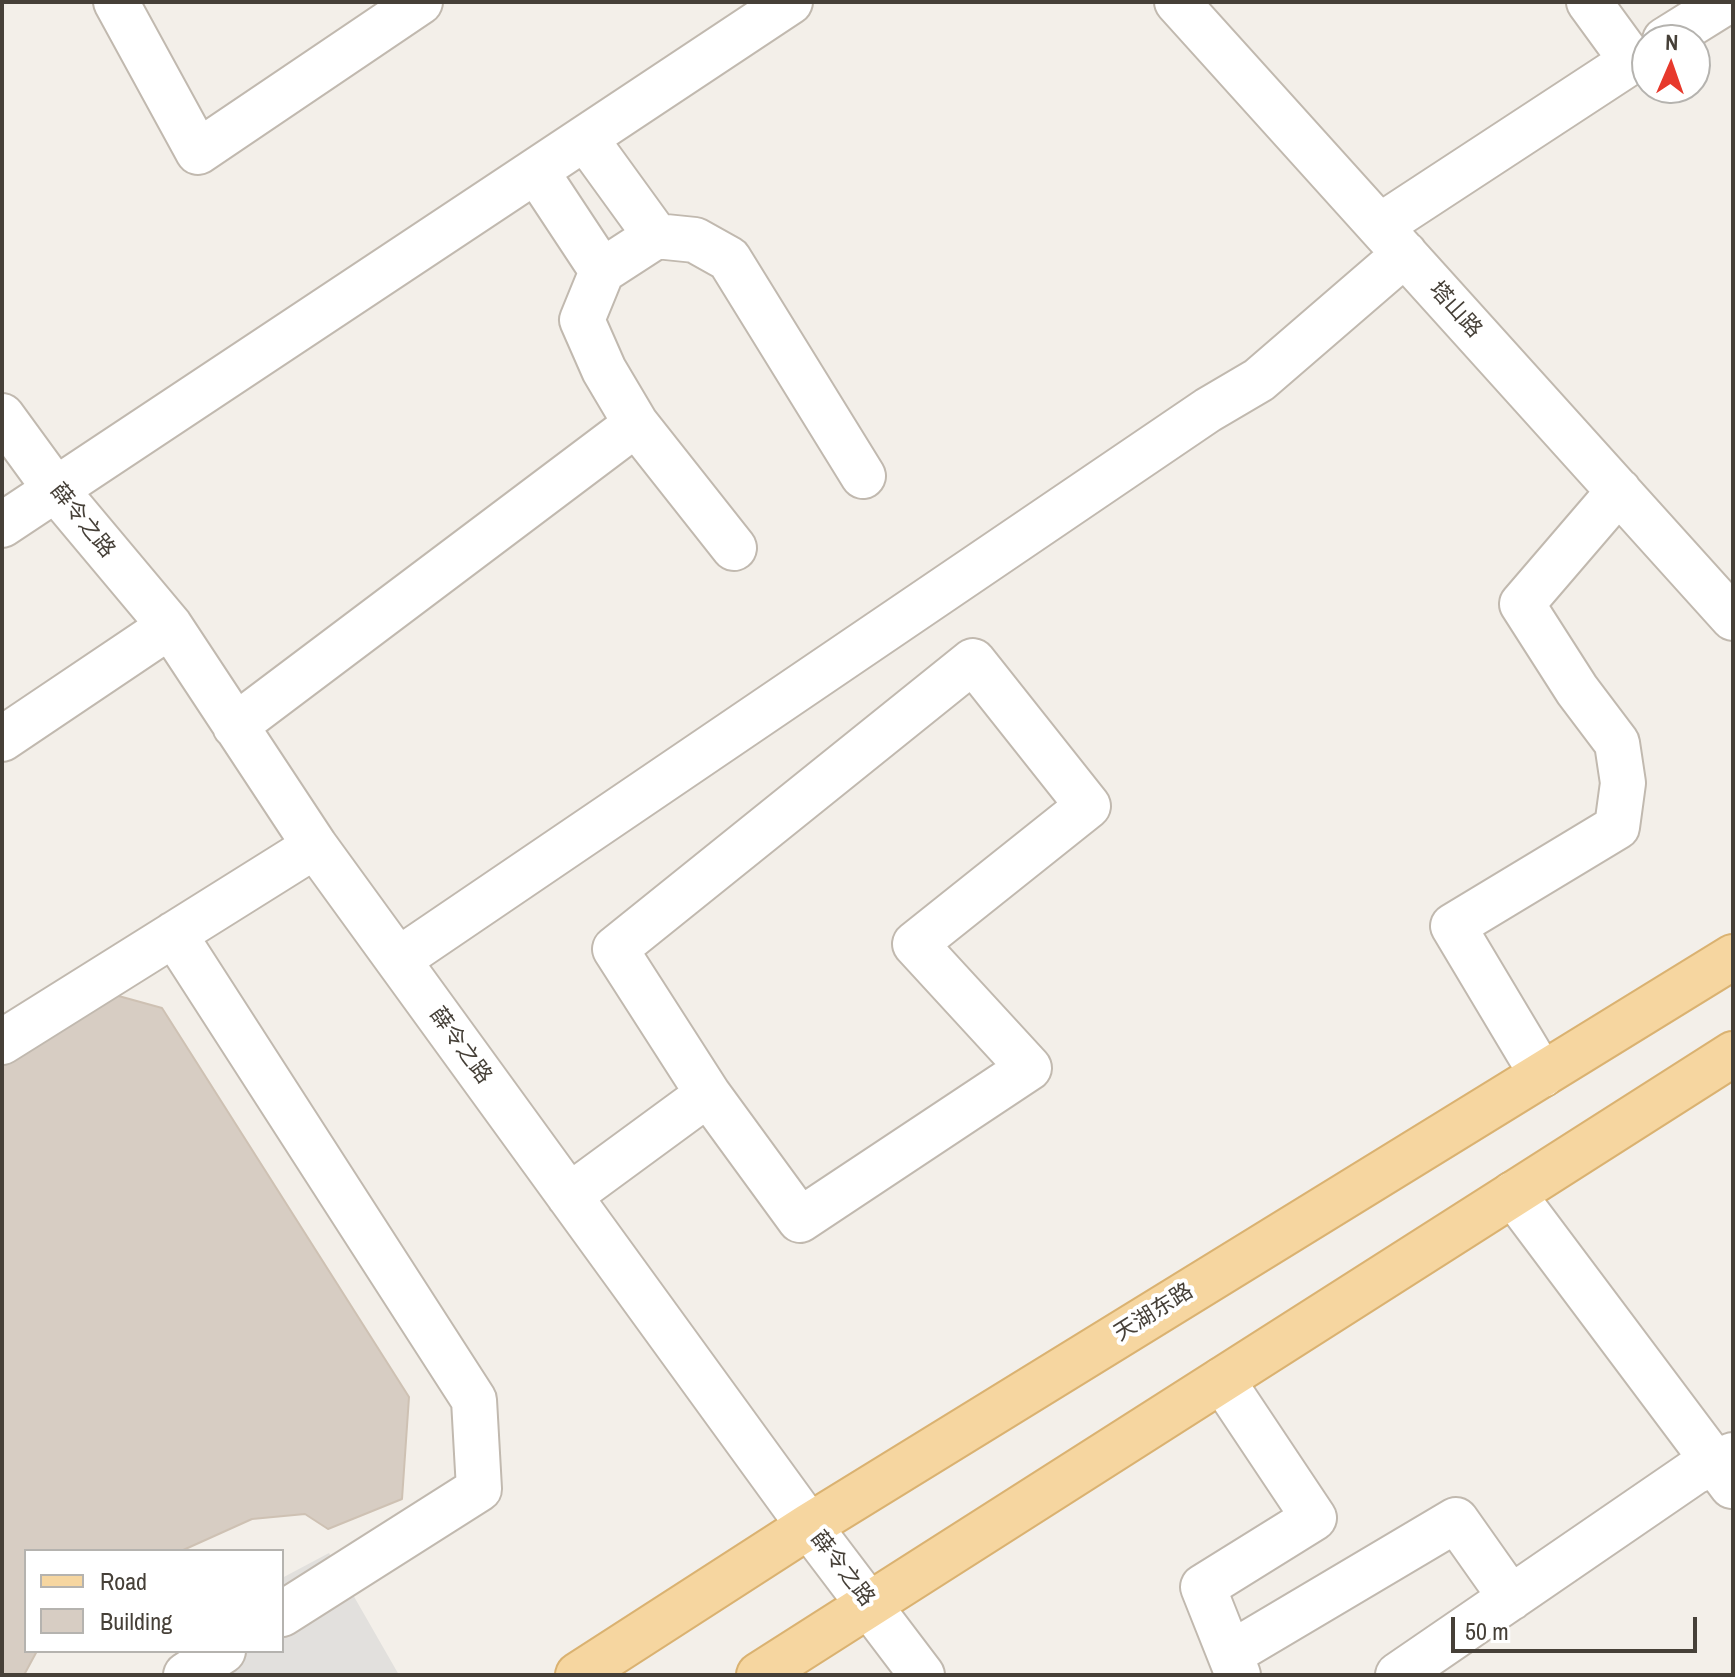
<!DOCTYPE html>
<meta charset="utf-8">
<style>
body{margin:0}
#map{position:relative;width:1735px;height:1677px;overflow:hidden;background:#f3efe9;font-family:"Archivo Narrow",sans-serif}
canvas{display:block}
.frame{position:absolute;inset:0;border:4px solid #464038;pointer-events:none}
.legend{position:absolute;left:24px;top:1549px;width:260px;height:104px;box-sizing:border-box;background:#fff;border:2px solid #b5b3af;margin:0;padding:10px 14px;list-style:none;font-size:24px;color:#464038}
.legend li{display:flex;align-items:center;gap:16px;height:40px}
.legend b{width:40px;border:2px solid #b5b3af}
.north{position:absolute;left:1631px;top:24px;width:80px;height:80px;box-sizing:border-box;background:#fff;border:2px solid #b5b3af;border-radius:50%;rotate:2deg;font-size:22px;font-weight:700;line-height:32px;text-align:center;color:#464038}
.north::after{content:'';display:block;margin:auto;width:28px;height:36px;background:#e7392c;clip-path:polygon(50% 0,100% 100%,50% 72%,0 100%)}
.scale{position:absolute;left:1451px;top:1617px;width:246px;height:36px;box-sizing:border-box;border:4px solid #464038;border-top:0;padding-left:10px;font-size:24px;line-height:28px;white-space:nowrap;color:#464038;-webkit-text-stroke:6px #fff;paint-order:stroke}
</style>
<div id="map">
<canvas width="1735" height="1677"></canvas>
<div class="frame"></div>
<ul class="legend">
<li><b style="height:10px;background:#f6d6a0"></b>Road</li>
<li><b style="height:22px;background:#d7cdc3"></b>Building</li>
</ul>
<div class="north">N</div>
<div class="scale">50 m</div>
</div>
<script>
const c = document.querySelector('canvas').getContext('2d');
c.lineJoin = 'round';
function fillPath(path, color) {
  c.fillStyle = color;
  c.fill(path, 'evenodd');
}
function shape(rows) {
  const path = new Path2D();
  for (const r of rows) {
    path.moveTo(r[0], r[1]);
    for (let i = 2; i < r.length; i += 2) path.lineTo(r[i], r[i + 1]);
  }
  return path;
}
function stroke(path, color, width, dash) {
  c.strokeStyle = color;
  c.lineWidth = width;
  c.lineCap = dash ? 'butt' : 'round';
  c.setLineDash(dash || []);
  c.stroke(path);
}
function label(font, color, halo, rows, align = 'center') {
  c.font = font + ' "Archivo Narrow","Noto Sans SC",sans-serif';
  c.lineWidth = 8;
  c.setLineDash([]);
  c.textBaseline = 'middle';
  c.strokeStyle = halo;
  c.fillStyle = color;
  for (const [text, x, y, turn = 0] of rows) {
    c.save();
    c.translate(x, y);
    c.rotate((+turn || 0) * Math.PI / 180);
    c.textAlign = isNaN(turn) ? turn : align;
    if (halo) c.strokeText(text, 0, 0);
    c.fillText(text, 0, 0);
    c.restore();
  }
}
const parking = shape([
 [329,1553,399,1675,207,1675,192,1651,282,1651,282,1578]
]);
const building = shape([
 [115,995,162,1008,409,1397,402,1499,328,1529,305,1514,252,1519,181,1551,26,1551,26,1651,37,1651,24,1675,2,1675,2,1064,115,995]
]);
const minor = shape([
 [116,2,198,152,420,2],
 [1177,2,1733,618],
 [1665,40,1726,2],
 [585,138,656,236],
 [536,171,602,271],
 [1380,226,1632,61,1589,2],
 [2,416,56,490,170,626,315,846,809,1526,922,1675],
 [636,424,734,548],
 [2,525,790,2],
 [235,726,636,424,604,370,582,320,602,271,656,236,695,240,729,259,863,476],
 [2,739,170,626],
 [174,934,474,1400,479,1489,282,1614],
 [398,960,1208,410,1259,380,1405,254],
 [2,1042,315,846],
 [1542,1075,1453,926,1617,827,1623,783,1617,743,1577,690,1522,604,1619,491],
 [1513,1194,1732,1486],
 [569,1196,708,1094,615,949,973,661,1088,806,915,944,1029,1068,800,1220,708,1094],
 [1222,1380,1314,1518,1203,1587,1238,1675],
 [1230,1654,1456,1520,1511,1598],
 [186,1675,223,1651],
 [1398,1675,1694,1472,1733,1455]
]);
const major = shape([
 [578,1675,809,1526,1733,957],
 [759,1675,1733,1054]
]);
const streetNames = [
 ["塔山路",1455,310,48],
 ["薛令之路",82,521,51],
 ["薛令之路",460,1046,54],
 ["天湖东路",1154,1313,-32],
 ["薛令之路",842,1569,52]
];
fillPath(parking, '#e2e0dd');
fillPath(building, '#d7cdc3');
stroke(building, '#cec1b3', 2);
stroke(minor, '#c1b9af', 48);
stroke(major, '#dab271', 48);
stroke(minor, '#fff', 44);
stroke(major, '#f6d6a0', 44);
label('22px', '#464038', '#fff', streetNames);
</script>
